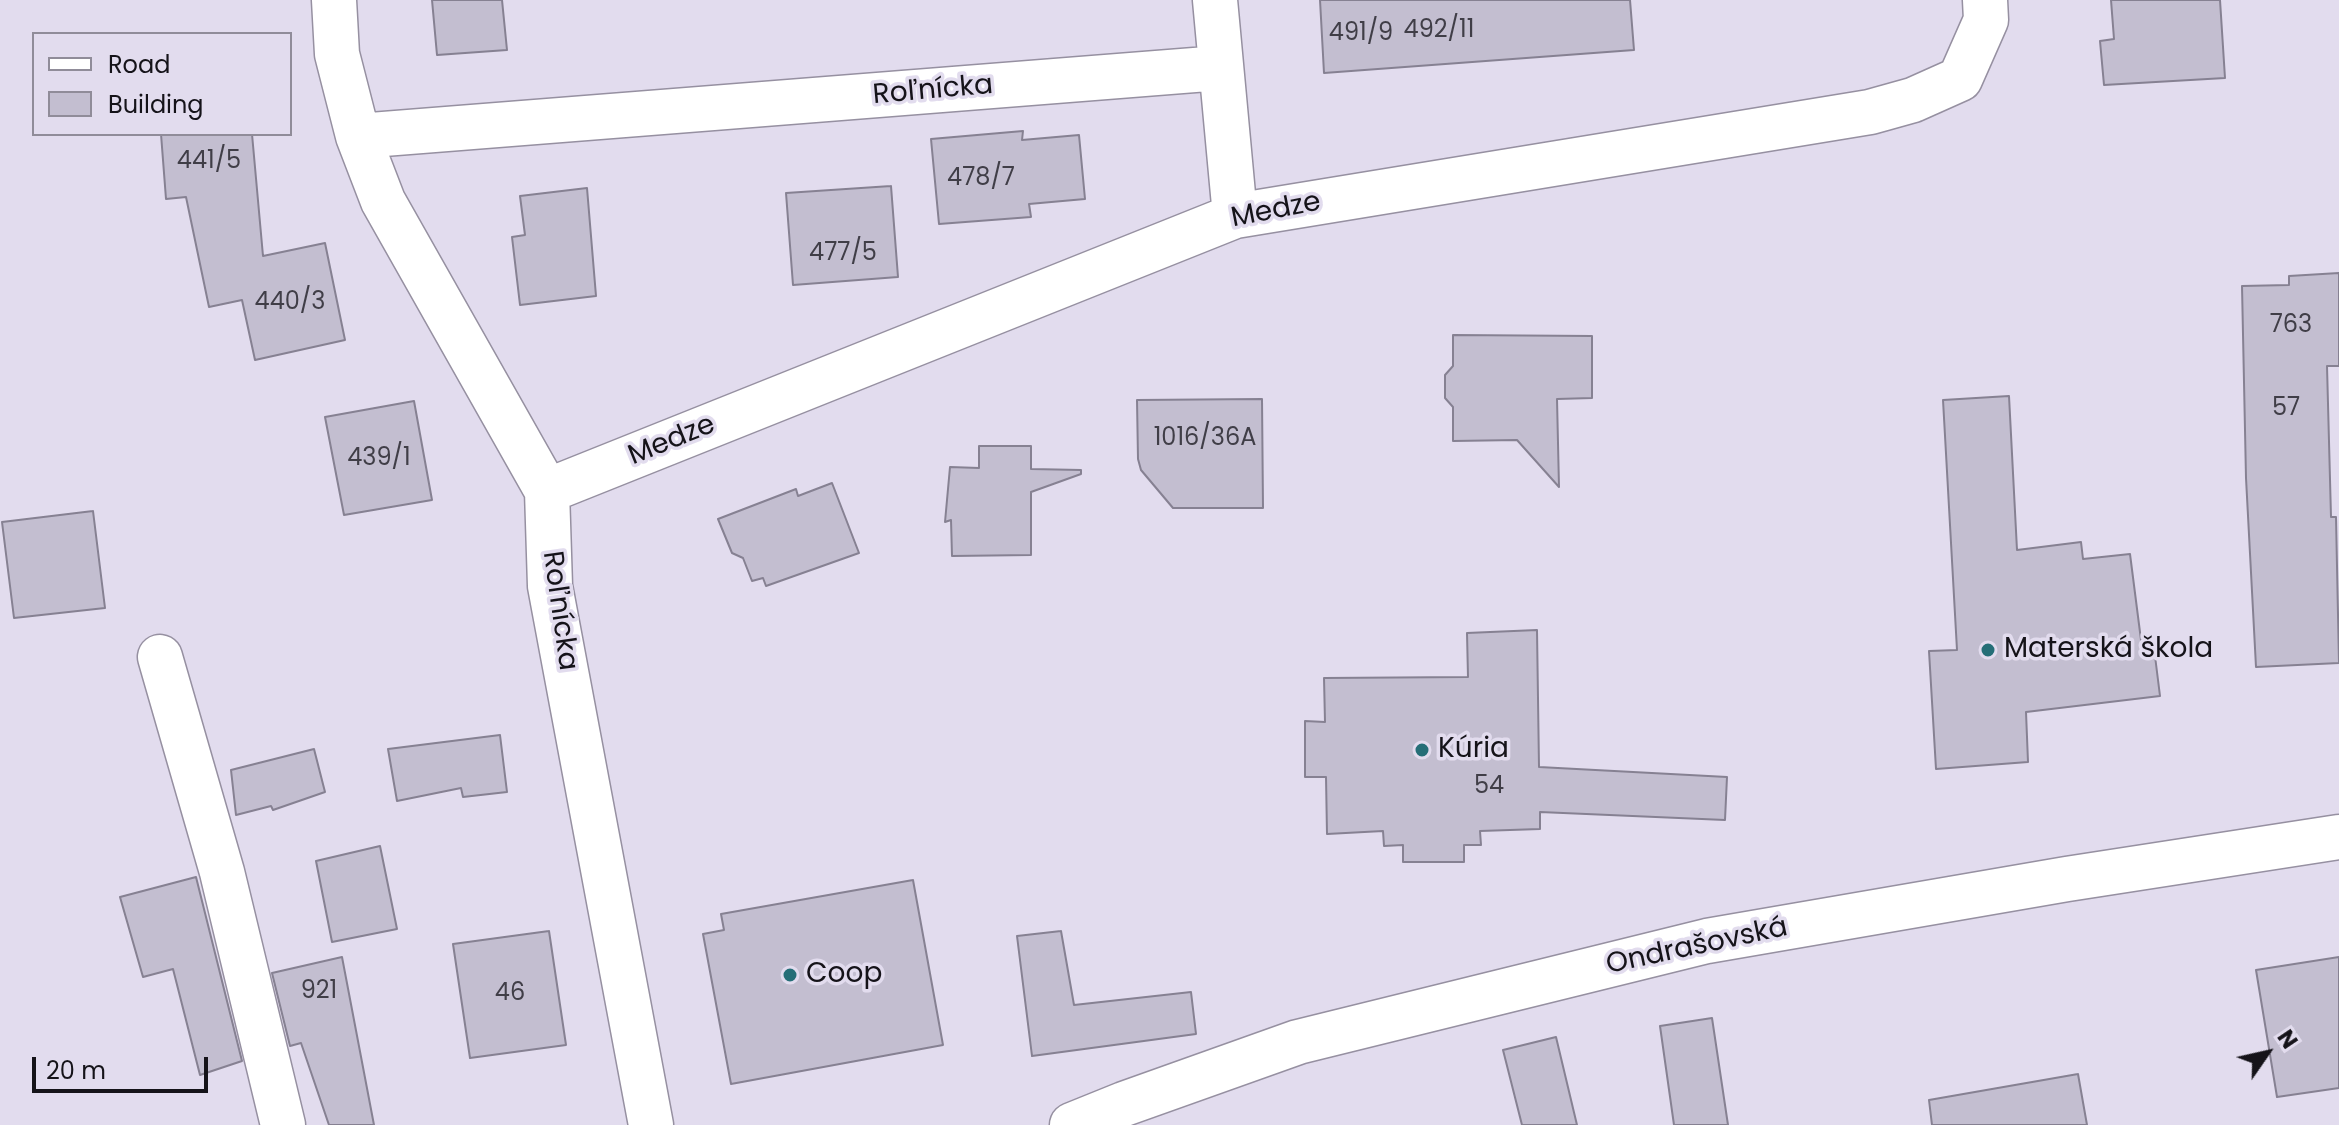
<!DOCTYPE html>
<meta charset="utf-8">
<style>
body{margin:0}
#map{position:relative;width:2339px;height:1125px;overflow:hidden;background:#e2dcee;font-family:Poppins,sans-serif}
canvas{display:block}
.legend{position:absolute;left:32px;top:32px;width:260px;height:104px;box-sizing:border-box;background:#e2dcee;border:2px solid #908c99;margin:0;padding:10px 14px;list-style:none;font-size:24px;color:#151319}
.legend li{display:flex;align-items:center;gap:16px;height:40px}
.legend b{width:40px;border:2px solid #908c99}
.north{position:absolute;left:2227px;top:1013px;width:80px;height:80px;-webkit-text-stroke:6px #e2dcee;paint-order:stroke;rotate:56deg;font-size:22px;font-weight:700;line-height:32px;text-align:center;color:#151319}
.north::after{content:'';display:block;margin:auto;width:28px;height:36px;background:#151319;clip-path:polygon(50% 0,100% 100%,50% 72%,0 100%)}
.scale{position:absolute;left:32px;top:1057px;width:176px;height:36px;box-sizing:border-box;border:4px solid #151319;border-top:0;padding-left:10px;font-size:24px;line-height:28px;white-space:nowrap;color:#151319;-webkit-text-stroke:6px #e2dcee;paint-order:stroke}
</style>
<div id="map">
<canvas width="2339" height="1125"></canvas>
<ul class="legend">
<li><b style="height:10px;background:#fff"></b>Road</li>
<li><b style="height:22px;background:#c3bed0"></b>Building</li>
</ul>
<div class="north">N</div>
<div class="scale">20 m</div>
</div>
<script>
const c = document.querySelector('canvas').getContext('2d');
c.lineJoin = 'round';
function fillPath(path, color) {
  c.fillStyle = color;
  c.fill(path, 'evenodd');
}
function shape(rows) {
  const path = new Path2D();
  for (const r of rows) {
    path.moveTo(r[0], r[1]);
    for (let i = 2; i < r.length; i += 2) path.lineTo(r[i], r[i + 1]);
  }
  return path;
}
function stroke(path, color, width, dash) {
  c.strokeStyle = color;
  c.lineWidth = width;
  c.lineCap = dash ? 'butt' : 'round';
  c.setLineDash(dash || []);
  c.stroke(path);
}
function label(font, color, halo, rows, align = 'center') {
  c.font = font + ' Poppins,sans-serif';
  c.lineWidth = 7;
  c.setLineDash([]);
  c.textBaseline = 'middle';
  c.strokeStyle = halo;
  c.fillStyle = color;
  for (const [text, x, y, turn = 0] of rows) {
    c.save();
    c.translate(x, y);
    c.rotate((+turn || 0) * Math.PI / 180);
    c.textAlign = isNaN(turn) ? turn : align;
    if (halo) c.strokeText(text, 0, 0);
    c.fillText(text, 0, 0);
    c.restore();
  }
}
const building = shape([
 [432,0,502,0,507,50,437,55,432,0],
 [1320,0,1630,0,1634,50,1324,73,1320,0],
 [2111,0,2220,0,2225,78,2104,85,2100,41,2114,39,2111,0],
 [1023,131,1022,140,1079,135,1085,199,1029,204,1031,217,939,224,931,139,1023,131],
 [161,134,252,134,263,256,325,243,345,340,255,360,242,300,209,307,186,197,166,199,161,134],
 [891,186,898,277,793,285,786,193,891,186],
 [587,188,596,296,520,305,512,237,525,235,520,196,587,188],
 [2339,273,2339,366,2327,366,2331,517,2336,517,2339,663,2256,667,2246,478,2242,286,2289,285,2289,276,2339,273],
 [1453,335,1592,336,1592,398,1557,399,1559,487,1517,440,1453,441,1453,407,1445,398,1445,375,1453,366,1453,335],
 [2009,396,2017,550,2081,542,2083,559,2130,554,2141,640,2153,640,2160,696,2026,712,2028,762,1936,769,1929,651,1957,650,1943,400,2009,396],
 [1262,399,1263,508,1173,508,1141,470,1138,459,1137,400,1262,399],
 [414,401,432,500,344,515,325,417,414,401],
 [979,446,1031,446,1031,469,1081,470,1081,474,1031,492,1031,555,952,556,951,520,945,522,950,467,979,468,979,446],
 [832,483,859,553,766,586,763,578,752,581,743,558,732,553,718,519,796,489,798,496,832,483],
 [93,511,105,608,14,618,2,522,93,511],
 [1537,630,1539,767,1727,777,1725,820,1540,812,1540,829,1480,831,1481,845,1464,845,1464,862,1403,862,1403,845,1384,846,1383,831,1327,834,1326,777,1305,777,1305,721,1325,722,1324,678,1468,677,1467,633,1537,630],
 [500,735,507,792,463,797,461,788,397,801,388,749,500,735],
 [314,749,325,792,273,810,271,806,236,815,231,770,314,749],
 [380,846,397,929,332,942,316,861,380,846],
 [196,877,242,1061,200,1075,173,969,143,977,120,897,196,877],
 [913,880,943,1045,731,1084,703,934,724,930,721,914,913,880],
 [549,931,566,1045,470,1058,453,944,549,931],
 [1061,931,1074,1005,1191,992,1196,1034,1032,1056,1017,936,1061,931],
 [342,957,374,1125,329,1125,301,1043,290,1046,272,973,342,957],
 [2339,957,2339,1088,2277,1097,2256,970,2339,957],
 [1712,1018,1728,1125,1674,1125,1660,1026,1712,1018],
 [1556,1037,1577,1125,1522,1125,1503,1050,1556,1037],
 [2078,1074,2087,1125,1932,1125,1929,1100,2078,1074]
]);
const minor = shape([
 [334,0,337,54,358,136,383,201,547,491,550,586,651,1125],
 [1215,0,1235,216],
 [358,136,1220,68],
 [547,491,1235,216,1870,112,1913,100,1960,79,1986,20,1985,0],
 [160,657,222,872,283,1125],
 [1072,1125,1124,1104,1298,1042,1707,941,2067,879,2339,837]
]);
const markers = [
 [1988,650,8,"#256e77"],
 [1422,750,8,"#256e77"],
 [790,975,8,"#256e77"]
];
const numberNames = [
 ["492/11",1439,31],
 ["491/9",1361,34],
 ["441/5",209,162],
 ["478/7",981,179],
 ["477/5",843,254],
 ["440/3",290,303],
 ["763",2291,326],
 ["57",2286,409],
 ["1016/36A",1205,439],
 ["439/1",379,459],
 ["54",1489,787],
 ["921",319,992],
 ["46",510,994]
];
const streetNames = [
 ["Roľnícka",933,91,-5],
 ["Medze",1276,211,-11],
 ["Medze",672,441,-22],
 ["Roľnícka",559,611,82],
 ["Ondrašovská",1697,947,-12]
];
const poiNames = [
 ["Materská škola",2004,650],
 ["Kúria",1438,750],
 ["Coop",806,975]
];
fillPath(building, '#c3bed0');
stroke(building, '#868192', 2);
stroke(minor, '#9690a1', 47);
stroke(minor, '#fff', 44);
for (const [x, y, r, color] of markers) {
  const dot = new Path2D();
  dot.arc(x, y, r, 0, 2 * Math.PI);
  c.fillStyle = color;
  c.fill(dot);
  stroke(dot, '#e2dcee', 3);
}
label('24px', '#403e47', null, numberNames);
label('28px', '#151319', '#e2dcee', streetNames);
label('28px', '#151319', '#e2dcee', poiNames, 'left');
</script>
